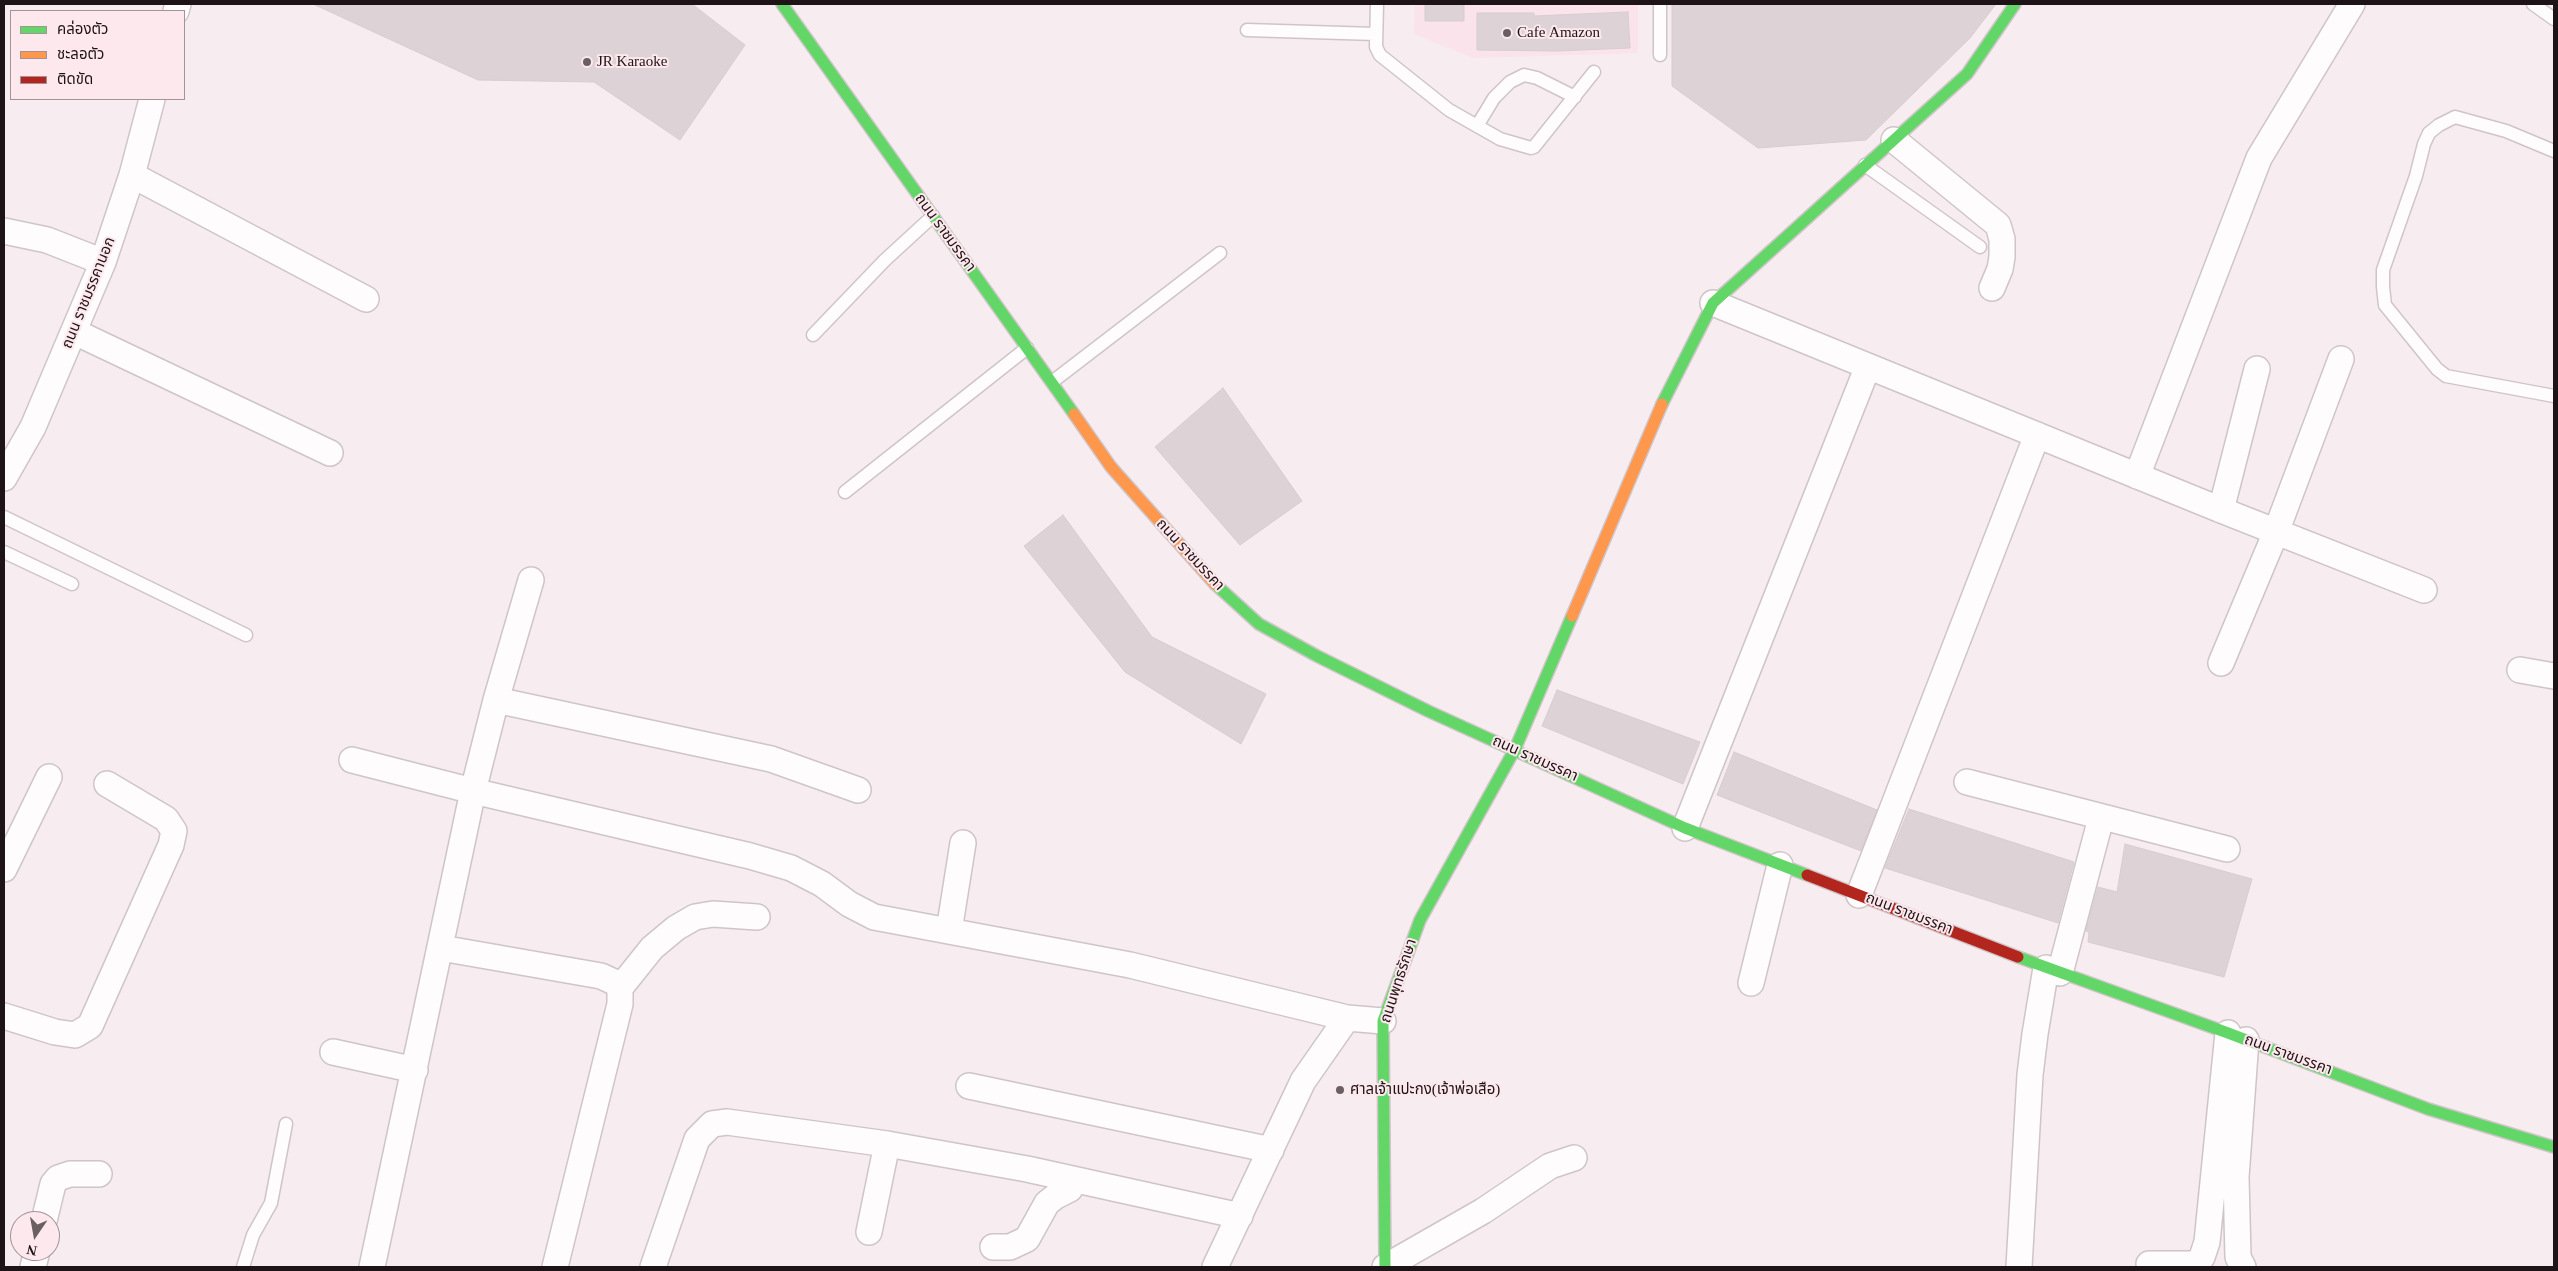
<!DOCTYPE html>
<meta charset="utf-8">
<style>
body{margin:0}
#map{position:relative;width:2558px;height:1271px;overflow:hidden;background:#f7ecef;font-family:"Times New Roman","Noto Sans Thai",serif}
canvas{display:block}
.frame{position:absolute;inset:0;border:5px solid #1e1316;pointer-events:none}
.legend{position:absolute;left:10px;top:10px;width:175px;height:90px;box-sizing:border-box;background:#fce8ed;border:1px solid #a39397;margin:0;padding:6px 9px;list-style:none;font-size:15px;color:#1e1316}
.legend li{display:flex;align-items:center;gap:10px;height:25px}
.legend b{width:25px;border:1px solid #a39397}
.north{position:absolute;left:10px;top:1211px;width:50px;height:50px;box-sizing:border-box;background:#fce8ed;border:1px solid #a39397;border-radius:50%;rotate:192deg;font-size:14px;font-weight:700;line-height:20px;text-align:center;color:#1e1316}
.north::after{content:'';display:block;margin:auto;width:18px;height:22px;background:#6a5f62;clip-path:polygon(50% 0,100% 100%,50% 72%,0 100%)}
</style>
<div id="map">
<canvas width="2558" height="1271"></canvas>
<div class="frame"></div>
<ul class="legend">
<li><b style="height:6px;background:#63d668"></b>คล่องตัว</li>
<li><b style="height:6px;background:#ff974d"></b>ชะลอตัว</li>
<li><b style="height:6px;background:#b3261e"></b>ติดขัด</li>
</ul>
<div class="north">N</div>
</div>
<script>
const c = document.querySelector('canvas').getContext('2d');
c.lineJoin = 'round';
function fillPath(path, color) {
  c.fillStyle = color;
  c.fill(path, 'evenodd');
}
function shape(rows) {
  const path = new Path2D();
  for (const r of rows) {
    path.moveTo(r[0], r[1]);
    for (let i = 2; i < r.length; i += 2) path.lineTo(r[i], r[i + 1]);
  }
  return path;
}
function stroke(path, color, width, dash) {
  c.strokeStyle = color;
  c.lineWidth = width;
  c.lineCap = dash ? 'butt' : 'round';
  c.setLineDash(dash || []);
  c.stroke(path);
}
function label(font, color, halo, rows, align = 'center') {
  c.font = font + ' "Times New Roman","Noto Sans Thai",serif';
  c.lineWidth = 4;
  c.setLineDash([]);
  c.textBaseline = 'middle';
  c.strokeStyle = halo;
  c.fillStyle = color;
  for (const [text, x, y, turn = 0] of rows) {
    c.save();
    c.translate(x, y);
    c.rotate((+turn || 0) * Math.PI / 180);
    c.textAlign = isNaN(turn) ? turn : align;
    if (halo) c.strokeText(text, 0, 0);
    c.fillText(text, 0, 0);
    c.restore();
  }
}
const built = shape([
 [1415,4,1638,4,1638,53,1473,58,1414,34]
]);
const building = shape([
 [313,4,692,4,745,45,680,140,594,82,478,80,313,4],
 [1425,4,1464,4,1464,21,1425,21,1425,4],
 [1672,4,1996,4,1970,38,1866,140,1758,148,1672,86,1672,4],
 [1628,12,1630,48,1557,51,1477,50,1477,13,1534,13,1534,16,1628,12],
 [1223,388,1302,501,1240,545,1155,447,1223,388],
 [1063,515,1152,637,1266,694,1241,744,1125,672,1024,546,1063,515],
 [1557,690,1700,742,1683,784,1542,726,1557,690],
 [1734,752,1877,810,1861,851,1717,795,1734,752],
 [1909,809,2074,862,2058,923,1885,868,1909,809],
 [2125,844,2252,879,2224,977,2088,942,2089,932,2086,931,2098,887,2117,892,2125,844]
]);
const lane = shape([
 [1377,4,1376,47,1380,55,1449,110,1500,139,1531,148,1534,147,1594,72],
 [1660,4,1660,55],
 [2533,4,2554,19],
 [1247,30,1375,34],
 [1477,126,1494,98,1510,82,1524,75,1537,78,1575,97],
 [2554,151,2506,131,2455,117,2439,125,2429,133,2424,144,2416,176,2383,270,2383,287,2385,305,2437,369,2446,376,2554,396],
 [1865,165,1980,247],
 [813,335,885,260,933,216],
 [1052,382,1220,253],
 [845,492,1027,348],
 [4,517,246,635],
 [4,552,72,584],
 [243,1267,253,1235,271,1203,286,1124]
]);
const street = shape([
 [176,11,178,4],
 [1894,140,1998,225,2002,239,2002,257,2000,269,1992,288],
 [132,175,366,299],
 [4,231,47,240,103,262],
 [1713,303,2221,510,2424,590],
 [75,332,330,453],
 [2137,476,2259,158,2352,4],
 [4,478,33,427,103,262,132,175,152,99],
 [2221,510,2257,369],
 [2221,663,2276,532,2341,359],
 [2520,670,2554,676],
 [496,700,771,759,858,790],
 [352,760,473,791,750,856,791,868,822,884,849,904,874,917,1130,965,1347,1018,1383,1021],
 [1967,782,2227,849],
 [1685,828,1868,366],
 [4,869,49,777],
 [1859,895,2037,435],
 [949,931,963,843],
 [441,948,601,976,614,982,620,988,620,1004,555,1267],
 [2060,973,2101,818],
 [1751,983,1780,865],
 [620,988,652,948,676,928,695,917,713,914,757,917],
 [4,1016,55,1032,75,1035,90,1026,171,845,174,831,166,819,107,784],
 [333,1052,415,1070],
 [969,1086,1271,1150],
 [44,1221,53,1184,58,1178,70,1174,99,1174],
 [869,1232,887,1144],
 [993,1247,1010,1247,1027,1239,1047,1203,1056,1196,1070,1189,1075,1180],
 [2149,1264,2191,1264,2198,1262,2202,1257,2207,1242,2228,1033],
 [33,1267,37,1251],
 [372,1267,473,791,496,700,531,580],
 [653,1267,697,1139,712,1124,727,1122,887,1144,1027,1169,1240,1216],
 [1215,1267,1303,1081,1347,1018],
 [1385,1267,1483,1211,1550,1166,1574,1158],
 [2019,1267,2030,1075,2035,1034,2046,968],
 [2243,1267,2238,1257,2236,1177,2246,1040]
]);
const fast = shape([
 [782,4,1074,414],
 [1662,404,1713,303,1967,74,2015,4],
 [1215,584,1259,624,1317,656,1428,711,1685,828,1807,875],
 [2018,957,2228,1033,2428,1109,2554,1147],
 [1385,1267,1383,1021,1420,920,1515,749,1572,616]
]);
const slow = shape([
 [1074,414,1111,467,1215,584],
 [1572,616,1662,404]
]);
const jam = shape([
 [1807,875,2018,957]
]);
const markers = [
 [1507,33,5,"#6a5f62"],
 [587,62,5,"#6a5f62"],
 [1340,1090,5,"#6a5f62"]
];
const poiNames = [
 ["Cafe Amazon",1517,33],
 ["JR Karaoke",597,62],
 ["ศาลเจ้าแปะกง(เจ้าพ่อเสือ)",1350,1090]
];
const streetNames = [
 ["ถนน ราชมรรคา",945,233,54],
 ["ถนน ราชมรรคานอก",89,293,-68],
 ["ถนน ราชมรรคา",1190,555,47],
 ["ถนน ราชมรรคา",1535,759,24],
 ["ถนน ราชมรรคา",1909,914,21],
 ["ถนนพุทธรักษา",1399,981,-72],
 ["ถนน ราชมรรคา",2288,1055,20]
];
fillPath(built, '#fae3ea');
fillPath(building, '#ddd2d5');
stroke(building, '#d7cdd0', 1);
stroke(lane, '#cfc5c8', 15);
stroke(street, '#cfc5c8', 28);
stroke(fast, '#cfc5c8', 14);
stroke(slow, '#cfc5c8', 14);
stroke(jam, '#cfc5c8', 14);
stroke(lane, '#fefcfd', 12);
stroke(street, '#fefcfd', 25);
stroke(fast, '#63d668', 11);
stroke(slow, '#ff974d', 11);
stroke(jam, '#b3261e', 11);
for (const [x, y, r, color] of markers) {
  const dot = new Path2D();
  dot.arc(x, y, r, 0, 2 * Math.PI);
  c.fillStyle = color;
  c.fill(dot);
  stroke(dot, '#fce8ed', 2);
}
label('15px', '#1e1316', '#fce8ed', poiNames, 'left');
label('15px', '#1e1316', '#fce8ed', streetNames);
</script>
